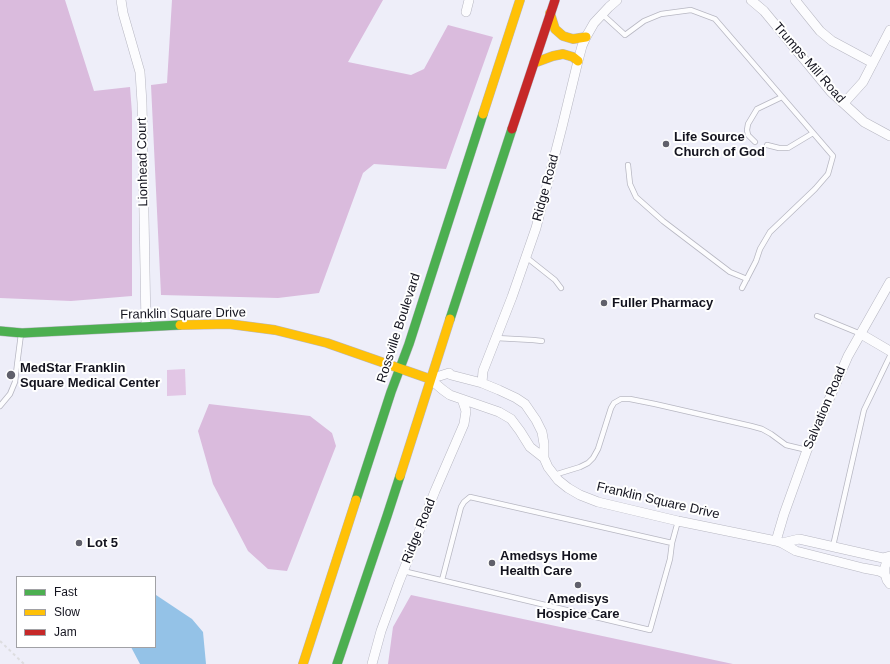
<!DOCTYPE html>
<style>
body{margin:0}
#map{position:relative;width:890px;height:664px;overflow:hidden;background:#eeeef9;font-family:Helvetica,sans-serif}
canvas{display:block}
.legend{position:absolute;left:16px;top:576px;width:140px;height:72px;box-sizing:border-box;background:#fff;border:1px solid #a1a1a5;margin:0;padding:5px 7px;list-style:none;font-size:12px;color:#13131e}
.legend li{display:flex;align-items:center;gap:8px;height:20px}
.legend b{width:20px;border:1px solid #a1a1a5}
</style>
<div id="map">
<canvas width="890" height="664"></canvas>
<ul class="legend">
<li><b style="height:5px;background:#4caf50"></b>Fast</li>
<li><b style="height:5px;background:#ffc107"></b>Slow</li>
<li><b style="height:5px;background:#c62828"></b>Jam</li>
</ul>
</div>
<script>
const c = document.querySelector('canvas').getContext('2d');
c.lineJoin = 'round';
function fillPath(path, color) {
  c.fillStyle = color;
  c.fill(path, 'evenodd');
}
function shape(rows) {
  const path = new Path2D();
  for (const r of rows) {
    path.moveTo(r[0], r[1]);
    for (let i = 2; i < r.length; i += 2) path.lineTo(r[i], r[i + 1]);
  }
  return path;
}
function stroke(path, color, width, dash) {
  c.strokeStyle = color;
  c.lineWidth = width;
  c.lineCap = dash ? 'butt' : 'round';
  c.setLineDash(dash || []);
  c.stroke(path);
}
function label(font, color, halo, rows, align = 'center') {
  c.font = font + ' Helvetica,sans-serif';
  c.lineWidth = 4;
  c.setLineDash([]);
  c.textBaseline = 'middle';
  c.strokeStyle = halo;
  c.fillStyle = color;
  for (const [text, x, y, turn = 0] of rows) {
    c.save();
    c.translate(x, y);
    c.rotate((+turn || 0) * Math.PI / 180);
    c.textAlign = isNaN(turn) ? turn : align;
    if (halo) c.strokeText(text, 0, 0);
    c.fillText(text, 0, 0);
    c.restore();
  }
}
const green = shape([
 [185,369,186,395,167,396,167,370]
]);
const forest = shape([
 [0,0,65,0,94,91,130,87,132,113,132,296,71,301,0,298],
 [172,0,383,0,348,62,411,75,424,69,448,25,493,37,446,169,374,164,363,173,319,293,278,298,161,295,151,85,167,83],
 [209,404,310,416,332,433,336,446,287,571,268,569,248,551,213,484,198,431],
 [411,595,733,664,388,664,393,627]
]);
const water = shape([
 [156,595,192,619,203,632,206,664,140,664,131,647,155,647,155,597]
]);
const path = shape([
 [0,641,24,664]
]);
const lane = shape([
 [602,14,625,35,644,21,661,14,691,10,715,19,833,156,828,174,815,189,770,232,760,249,756,261,742,288],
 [755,142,748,135,747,130,748,124,757,109,782,97],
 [767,145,779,148,788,148,813,133],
 [628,165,630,184,636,197,663,221,730,272,747,279],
 [526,257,555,280,561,288],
 [817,316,861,334],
 [496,338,533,340,542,341],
 [0,406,10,394,15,382,17,365,21,334],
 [554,475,580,467,588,463,593,458,598,449,611,408,614,403,621,399,630,399,655,404,751,426,762,429,771,434,786,445,807,450],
 [672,543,678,521],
 [833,546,864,410,890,356],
 [403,571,650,630,670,559,672,543,470,497,464,502,461,507,442,580]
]);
const street = shape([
 [121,0,123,13,140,72,142,103,146,326],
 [751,0,764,11,831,92,864,122,890,136],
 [795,0,820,31,832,41,873,63],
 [466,12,469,0],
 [844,103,863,82,890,30],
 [861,334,890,351],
 [430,379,443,390,450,395,499,412,511,419,520,431,530,447,544,458,548,467,558,480,568,488,580,495,598,502,678,521,776,541,782,543,796,551,863,568,879,571,885,574],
 [430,379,449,373,451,375,482,383,499,390,516,398,525,404,536,420,542,432,544,444,544,458],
 [482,383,483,371,512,297,536,228,562,127,578,61,582,46,586,37,594,23,609,7,617,0],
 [776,541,784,514,807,450,848,356,890,282],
 [782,543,799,539,883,558,890,556],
 [890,557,887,561,885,567,885,574,887,580,890,584],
 [372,664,381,631,399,582,435,491,464,424,466,411,462,399]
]);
const fast = shape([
 [450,319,512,129],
 [0,331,22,333,180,325],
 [356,500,391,392,409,344,483,114],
 [337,664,387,516,400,476]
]);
const slow = shape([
 [550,13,555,29,563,36,573,39,586,37],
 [534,63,553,56,563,54,573,57,578,61],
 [483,114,520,0],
 [180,325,229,324,275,330,327,343,430,379],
 [400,476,450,319],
 [303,664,356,500]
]);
const jam = shape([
 [512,129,555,0]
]);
const markers = [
 [666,144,4,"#60606b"],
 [604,303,4,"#60606b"],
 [11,375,5,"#60606b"],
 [79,543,4,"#60606b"],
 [492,563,4,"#60606b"],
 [578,585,4,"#60606b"]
];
const streetNames = [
 ["Trumps Mill Road",809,63,49],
 ["Lionhead Court",143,162,-91],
 ["Ridge Road",546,188,-75],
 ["Franklin Square Drive",183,314,-1],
 ["Rossville Boulevard",399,328,-72],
 ["Salvation Road",825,408,-67],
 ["Franklin Square Drive",658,501,13],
 ["Ridge Road",419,531,-68]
];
const poiNames = [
 ["Life Source",674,137],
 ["Church of God",674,152],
 ["Fuller Pharmacy",612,303],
 ["MedStar Franklin",20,368],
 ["Square Medical Center",20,383],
 ["Lot 5",87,543],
 ["Amedsys Home",500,556],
 ["Health Care",500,571],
 ["Amedisys",578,599,"center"],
 ["Hospice Care",578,614,"center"]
];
fillPath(green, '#e2c6e5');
fillPath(forest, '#dabbdd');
fillPath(water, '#94c2e7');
stroke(lane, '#b7b7c2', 6);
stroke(street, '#b7b7c2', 10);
stroke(fast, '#b7b7c2', 10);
stroke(slow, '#b7b7c2', 10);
stroke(jam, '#b7b7c2', 10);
stroke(path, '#dddde0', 2, [3, 3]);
stroke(lane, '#fcfcfe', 4.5);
stroke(street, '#fcfcfe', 9);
stroke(fast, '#4caf50', 9);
stroke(slow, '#ffc107', 9);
stroke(jam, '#c62828', 9);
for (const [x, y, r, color] of markers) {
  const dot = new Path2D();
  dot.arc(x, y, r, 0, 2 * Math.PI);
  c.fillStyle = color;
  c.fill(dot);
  stroke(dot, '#fff', 1.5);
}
label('13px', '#13131e', '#fff', streetNames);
label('bold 13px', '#13131e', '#fff', poiNames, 'left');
</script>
